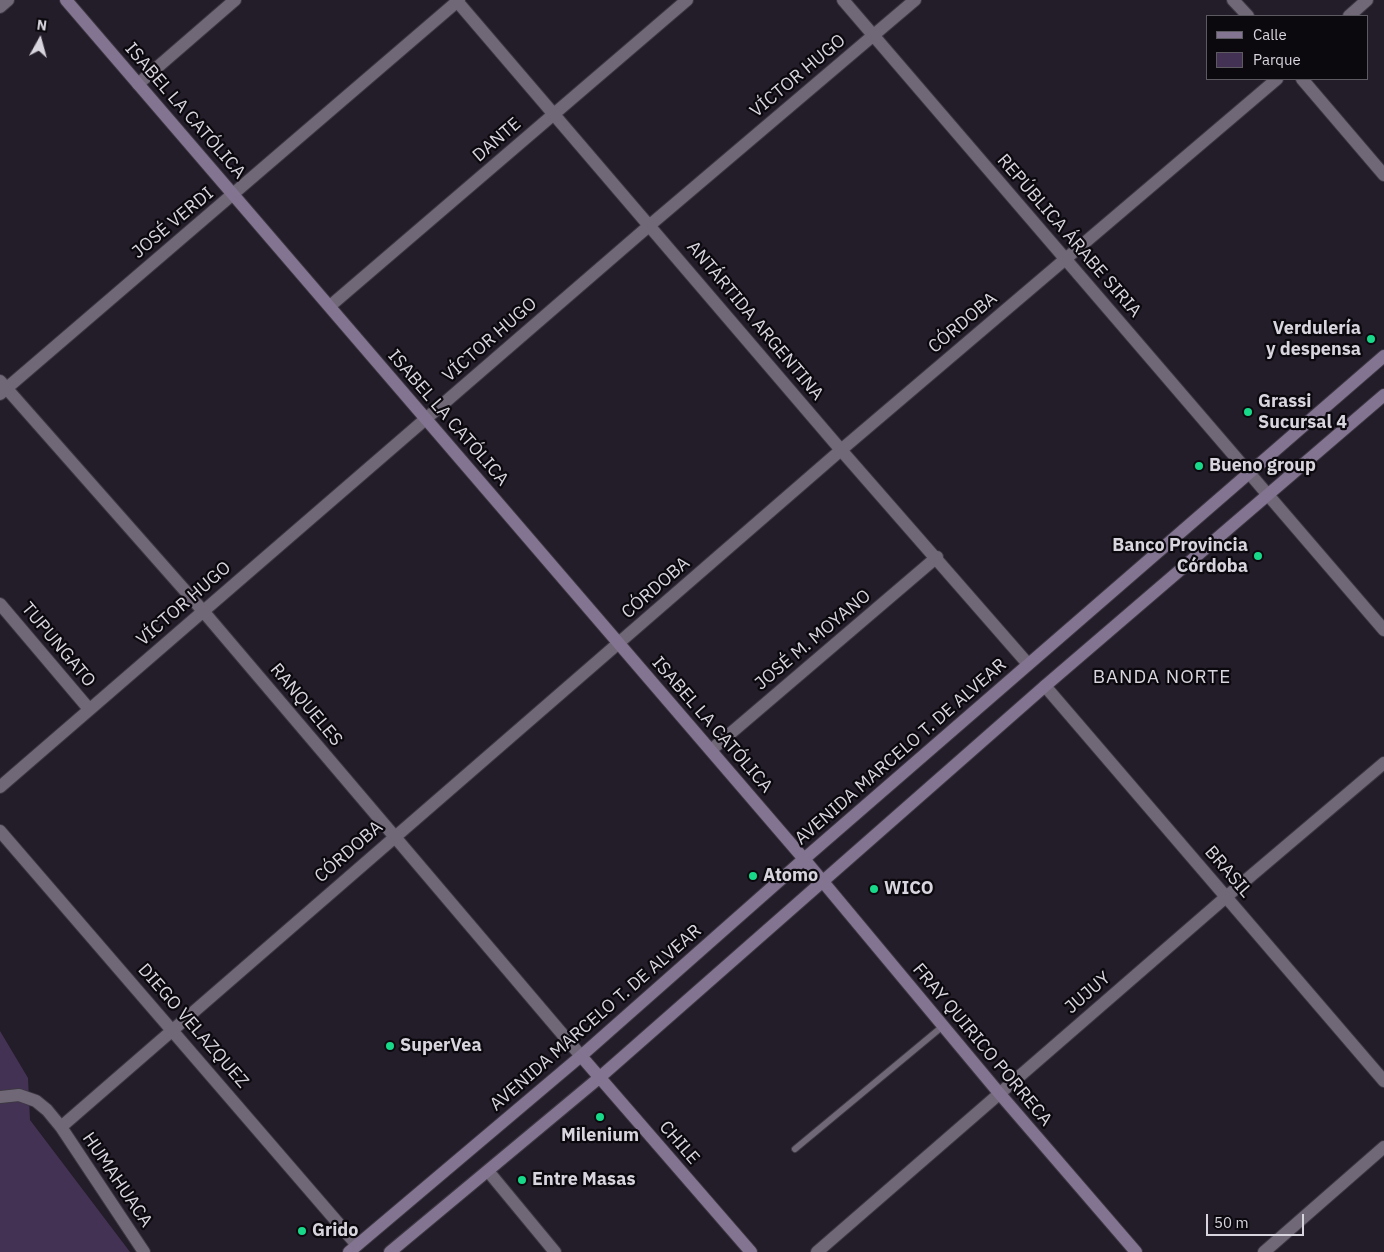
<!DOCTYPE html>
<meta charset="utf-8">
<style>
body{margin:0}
#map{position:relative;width:1384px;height:1252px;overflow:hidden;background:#231d29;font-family:"IBM Plex Sans",sans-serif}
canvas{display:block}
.legend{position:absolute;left:1206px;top:15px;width:162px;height:65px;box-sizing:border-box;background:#0b080e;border:1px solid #5d5a61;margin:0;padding:6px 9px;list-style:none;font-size:15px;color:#d9d5de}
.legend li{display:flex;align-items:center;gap:10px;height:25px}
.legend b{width:25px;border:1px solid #5d5a61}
.north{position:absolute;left:15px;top:15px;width:50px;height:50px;-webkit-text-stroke:4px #0b080e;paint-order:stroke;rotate:7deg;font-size:14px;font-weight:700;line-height:20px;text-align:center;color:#d9d5de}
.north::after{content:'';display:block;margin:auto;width:18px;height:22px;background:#d9d5de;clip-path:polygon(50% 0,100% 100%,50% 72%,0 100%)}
.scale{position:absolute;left:1206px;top:1214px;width:98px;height:22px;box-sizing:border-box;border:2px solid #d9d5de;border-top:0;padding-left:6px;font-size:15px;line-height:18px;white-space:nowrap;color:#d9d5de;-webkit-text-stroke:4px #0b080e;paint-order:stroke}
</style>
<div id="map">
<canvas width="1384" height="1252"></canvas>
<ul class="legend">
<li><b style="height:6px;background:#837491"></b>Calle</li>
<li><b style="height:14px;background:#443255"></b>Parque</li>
</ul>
<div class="north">N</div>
<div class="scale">50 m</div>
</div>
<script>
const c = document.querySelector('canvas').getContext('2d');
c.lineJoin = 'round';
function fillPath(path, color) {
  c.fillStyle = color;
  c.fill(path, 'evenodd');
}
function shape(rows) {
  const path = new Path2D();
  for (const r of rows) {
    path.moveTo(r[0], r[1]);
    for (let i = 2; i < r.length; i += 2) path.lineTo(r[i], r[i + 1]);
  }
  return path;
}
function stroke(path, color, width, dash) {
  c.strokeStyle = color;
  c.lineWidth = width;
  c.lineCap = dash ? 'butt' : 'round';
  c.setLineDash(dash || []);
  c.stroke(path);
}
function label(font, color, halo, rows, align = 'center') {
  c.font = font + ' "IBM Plex Sans",sans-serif';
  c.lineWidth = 4.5;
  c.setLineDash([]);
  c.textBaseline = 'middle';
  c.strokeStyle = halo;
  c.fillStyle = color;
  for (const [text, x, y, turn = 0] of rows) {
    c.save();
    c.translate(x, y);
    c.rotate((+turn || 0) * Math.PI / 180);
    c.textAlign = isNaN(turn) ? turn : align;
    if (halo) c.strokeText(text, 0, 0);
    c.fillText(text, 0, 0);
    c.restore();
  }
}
const green = shape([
 [0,1031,28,1078,30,1120,130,1252,0,1252]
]);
const service = shape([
 [795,1149,943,1026]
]);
const minor = shape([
 [456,0,841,450,1028,664],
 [843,0,1384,630],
 [1233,0,1248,16],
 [0,7,8,0],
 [1349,16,1367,0],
 [1302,79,1384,175],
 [138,84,235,0],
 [330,306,687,0],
 [0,381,203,611,581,1056],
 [0,394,459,0],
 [0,604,89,709],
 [1045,686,1384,1081],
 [711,750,937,557],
 [0,787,650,225,915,0],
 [0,831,357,1245],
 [0,1097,19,1095,36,1101,47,1110,61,1127,144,1252],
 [61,1127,841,450,1277,79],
 [488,1171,555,1252],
 [817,1252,1226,897,1384,763],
 [1264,1252,1384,1147]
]);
const secondary = shape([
 [66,0,804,859,999,1093,1136,1252],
 [581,1056,751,1252],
 [349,1252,581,1056,804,859,1384,356],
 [390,1252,599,1078,1045,686,1384,395]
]);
const markers = [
 [1371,339,5,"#18d989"],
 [1248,412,5,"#18d989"],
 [1199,466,5,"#18d989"],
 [1258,556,5,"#18d989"],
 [753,876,5,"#18d989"],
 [874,889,5,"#18d989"],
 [390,1046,5,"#18d989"],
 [600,1117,5,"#18d989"],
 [522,1180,5,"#18d989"],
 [302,1231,5,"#18d989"]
];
const streetNames = [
 ["VÍCTOR HUGO",798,76,-40],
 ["ISABEL LA CATÓLICA",185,111,49],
 ["DANTE",497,140,-41],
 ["JOSÉ VERDI",173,223,-40],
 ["REPÚBLICA ÁRABE SIRIA",1069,236,49],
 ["ANTÁRTIDA ARGENTINA",755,321,50],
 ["CÓRDOBA",963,323,-40],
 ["VÍCTOR HUGO",490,340,-41],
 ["ISABEL LA CATÓLICA",448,418,49],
 ["CÓRDOBA",656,588,-41],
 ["VÍCTOR HUGO",184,604,-41],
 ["JOSÉ M. MOYANO",813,640,-40],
 ["TUPUNGATO",58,645,50],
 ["RANQUELES",306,705,50],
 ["ISABEL LA CATÓLICA",712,725,49],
 ["AVENIDA MARCELO T. DE ALVEAR",901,752,-41],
 ["CÓRDOBA",349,852,-41],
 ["BRASIL",1228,872,49],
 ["JUJUY",1088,993,-41],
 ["AVENIDA MARCELO T. DE ALVEAR",596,1018,-41],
 ["DIEGO VELAZQUEZ",193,1026,49],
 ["FRAY QUIRICO PORRECA",982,1045,50],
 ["CHILE",679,1143,49],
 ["HUMAHUACA",117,1180,56]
];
const poiNames = [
 ["Verdulería",1361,329,"right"],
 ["y despensa",1361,350,"right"],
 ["Grassi",1258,402],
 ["Sucursal 4",1258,423],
 ["Bueno group",1209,466],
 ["Banco Provincia",1248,546,"right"],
 ["Córdoba",1248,567,"right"],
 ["Atomo",763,876],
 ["WICO",884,889],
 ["SuperVea",400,1046],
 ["Milenium",600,1136,"center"],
 ["Entre Masas",532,1180],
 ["Grido",312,1231]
];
const neighbourhoodNames = [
 ["BANDA NORTE",1162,678]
];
fillPath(green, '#443255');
stroke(service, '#3d3843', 8);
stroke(minor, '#3d3843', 14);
stroke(secondary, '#3d3843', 14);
stroke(service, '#706877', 6);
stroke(minor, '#706877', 12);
stroke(secondary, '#837491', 12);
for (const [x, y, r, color] of markers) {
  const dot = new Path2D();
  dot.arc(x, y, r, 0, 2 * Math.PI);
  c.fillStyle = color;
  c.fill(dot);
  stroke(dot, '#0b080e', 2);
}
label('18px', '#d9d5de', '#0b080e', streetNames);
label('bold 18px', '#d9d5de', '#0b080e', poiNames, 'left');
c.letterSpacing = '1px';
label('19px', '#d9d5de', '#0b080e', neighbourhoodNames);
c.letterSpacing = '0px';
</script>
